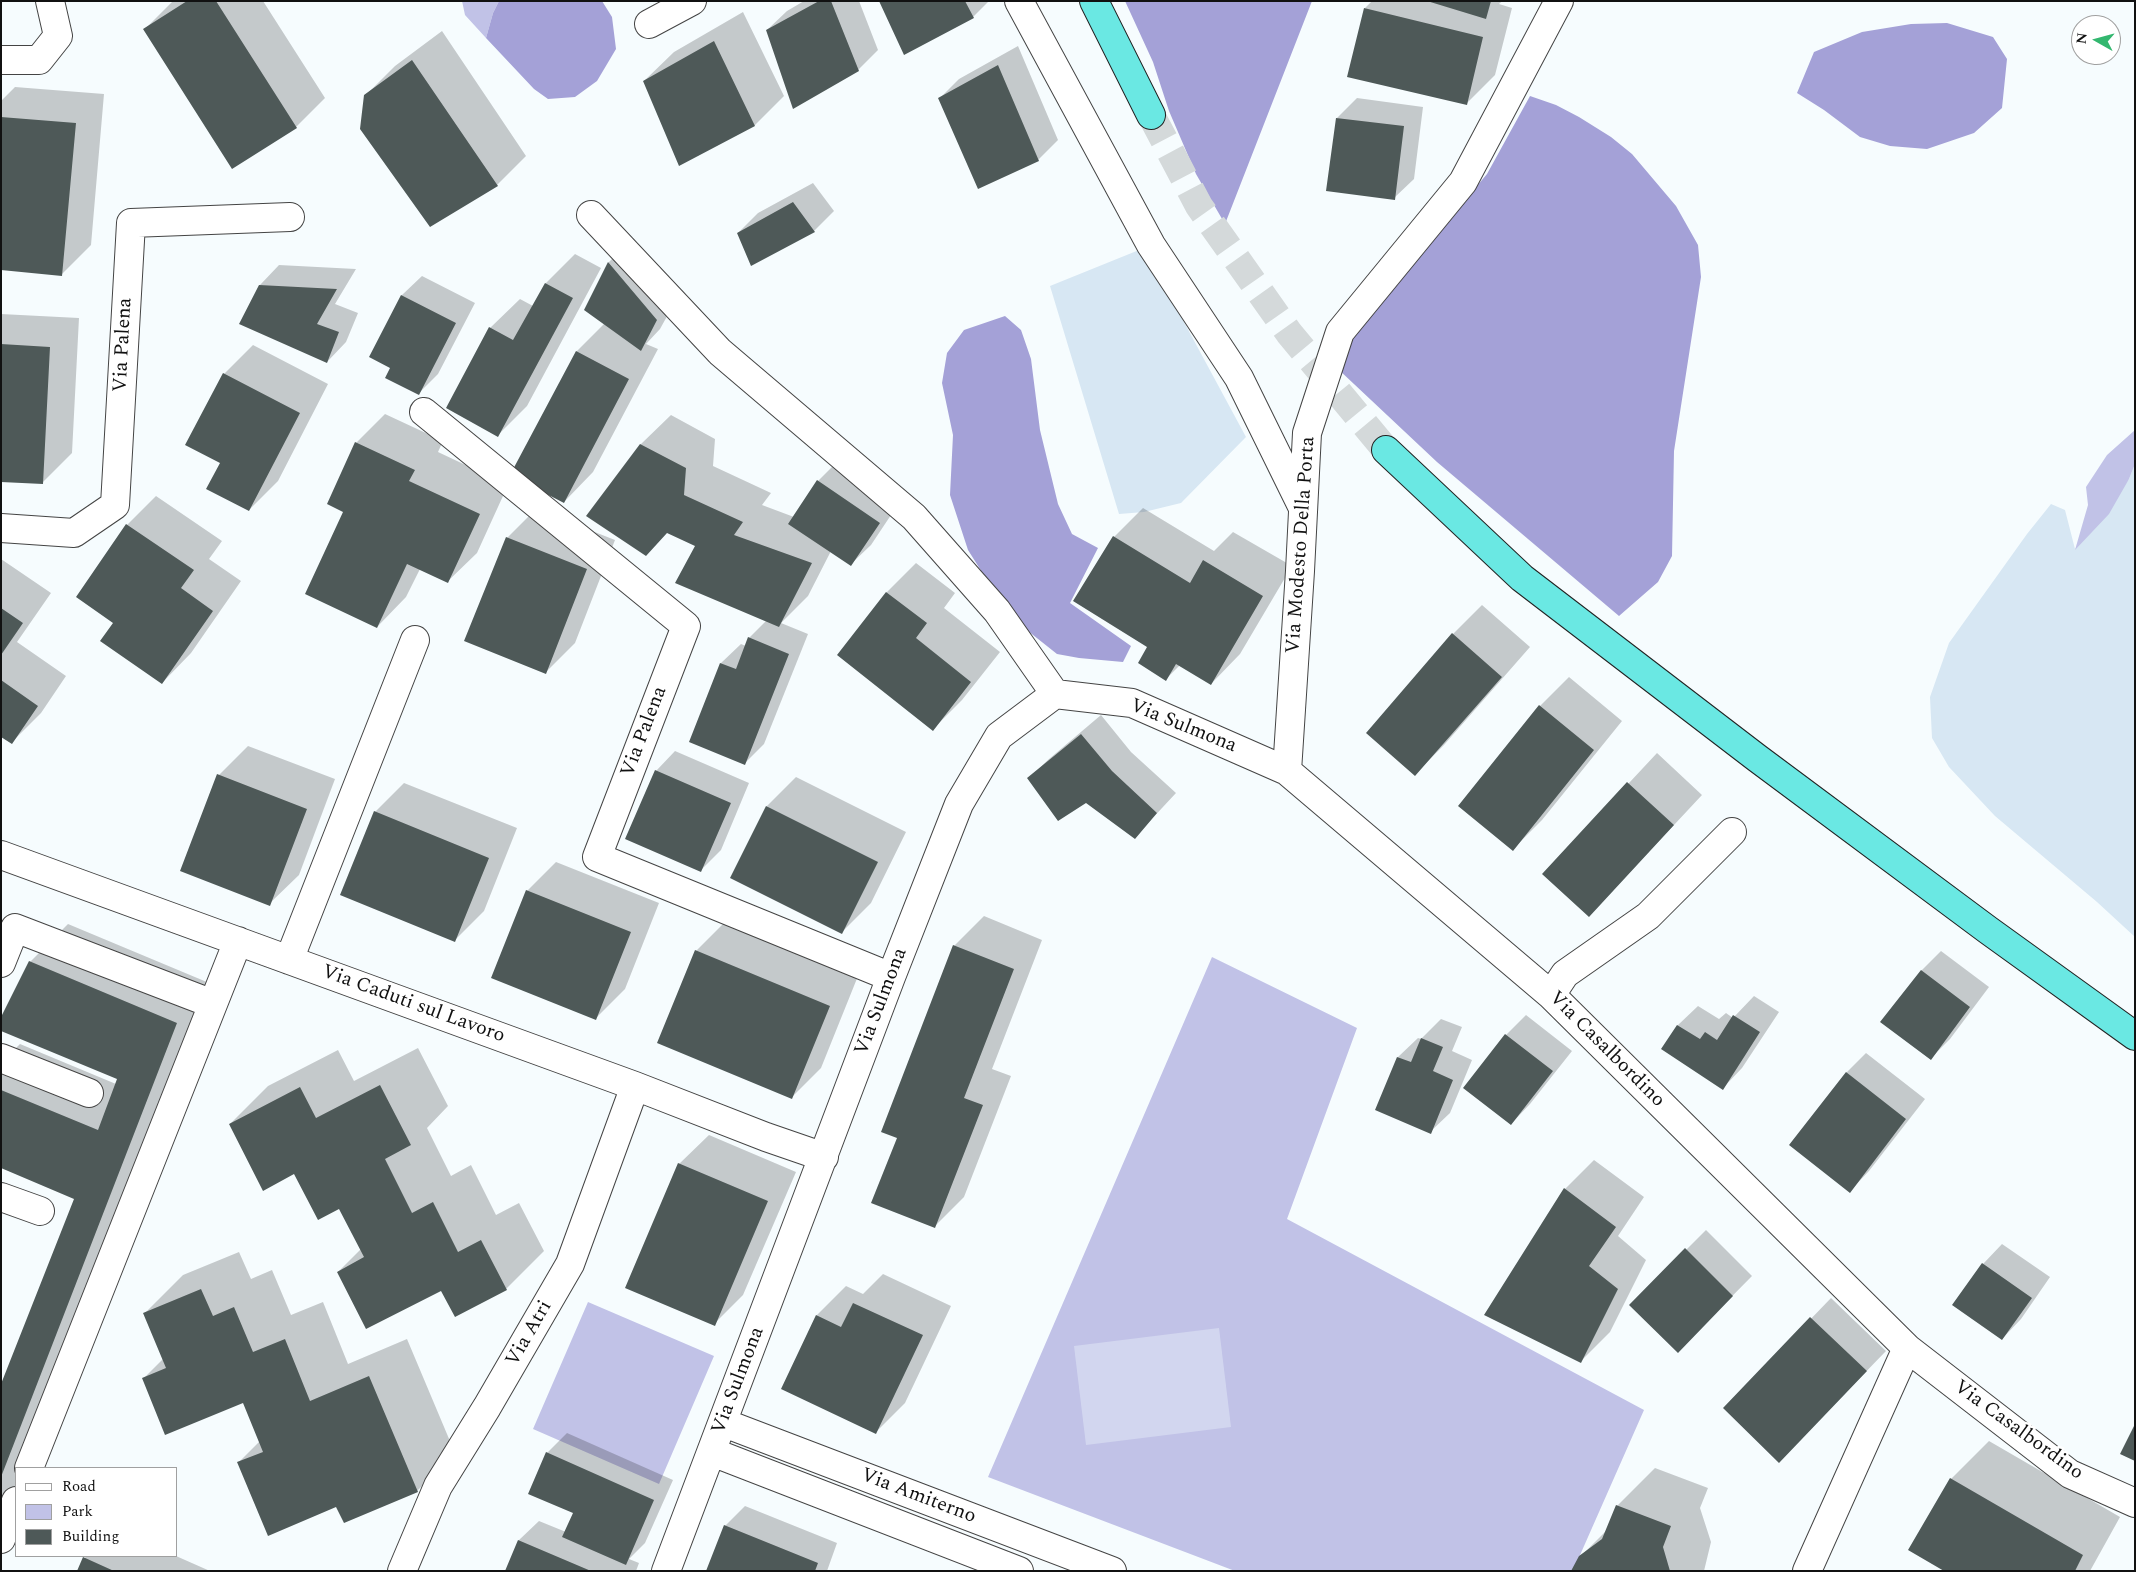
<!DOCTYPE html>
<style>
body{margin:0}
#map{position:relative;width:2136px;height:1572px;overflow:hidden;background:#f6fcfe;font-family:Spectral,serif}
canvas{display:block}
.frame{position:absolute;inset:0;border:2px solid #111;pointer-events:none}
.legend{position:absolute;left:15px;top:1467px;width:162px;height:90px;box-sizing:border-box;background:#fff;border:1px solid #a0a0a0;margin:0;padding:6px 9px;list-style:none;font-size:15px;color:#111}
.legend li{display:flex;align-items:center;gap:10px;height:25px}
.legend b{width:25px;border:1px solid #a0a0a0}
.north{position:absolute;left:2071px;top:15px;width:50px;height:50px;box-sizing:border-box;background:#fff;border:1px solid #a0a0a0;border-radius:50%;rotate:277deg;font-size:14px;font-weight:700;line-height:20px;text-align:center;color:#111}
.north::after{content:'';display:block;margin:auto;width:18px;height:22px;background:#33b76f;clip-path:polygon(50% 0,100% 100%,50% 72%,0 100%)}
</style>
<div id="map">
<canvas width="2136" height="1572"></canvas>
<div class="frame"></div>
<ul class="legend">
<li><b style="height:6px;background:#fff"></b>Road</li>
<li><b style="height:14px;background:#c1c2e7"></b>Park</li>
<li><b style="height:14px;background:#4e5958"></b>Building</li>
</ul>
<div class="north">N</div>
</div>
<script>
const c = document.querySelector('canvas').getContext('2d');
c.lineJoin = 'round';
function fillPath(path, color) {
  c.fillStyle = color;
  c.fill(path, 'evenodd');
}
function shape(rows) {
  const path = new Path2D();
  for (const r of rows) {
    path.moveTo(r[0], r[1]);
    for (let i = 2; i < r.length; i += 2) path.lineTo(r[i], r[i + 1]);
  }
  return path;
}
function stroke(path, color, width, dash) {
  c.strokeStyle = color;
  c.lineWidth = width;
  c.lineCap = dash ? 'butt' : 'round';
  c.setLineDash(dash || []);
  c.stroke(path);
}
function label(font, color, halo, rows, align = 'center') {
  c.font = font + ' Spectral,serif';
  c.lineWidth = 5;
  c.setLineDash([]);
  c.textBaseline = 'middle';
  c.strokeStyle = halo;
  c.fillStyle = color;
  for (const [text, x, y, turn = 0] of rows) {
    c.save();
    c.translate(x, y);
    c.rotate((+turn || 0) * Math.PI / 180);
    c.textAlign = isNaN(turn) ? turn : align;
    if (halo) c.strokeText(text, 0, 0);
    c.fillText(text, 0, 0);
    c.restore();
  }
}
const farmland = shape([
 [1144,248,1246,437,1181,503,1144,512,1119,514,1050,286],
 [2135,464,2135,937,2097,902,1995,816,1949,767,1932,738,1930,697,1949,643,2027,534,2051,504,2065,510,2075,549,2129,479]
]);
const green = shape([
 [462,1,499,1,493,13,486,38,465,15],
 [2135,430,2135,464,2129,479,2109,514,2075,550,2088,505,2086,487,2107,455],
 [1212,957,1357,1028,1287,1219,1644,1410,1573,1571,1235,1571,988,1477],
 [588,1302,714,1356,659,1484,533,1429]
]);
const forest = shape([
 [499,1,602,1,612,17,616,49,597,81,575,97,548,99,534,89,486,38,493,13],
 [1125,1,1312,1,1225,224,1196,174,1169,111,1153,62],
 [1947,23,1993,37,2007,59,2002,108,1974,133,1927,149,1890,146,1860,137,1824,110,1797,93,1814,52,1862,32,1911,24],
 [1530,96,1556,105,1579,117,1611,137,1632,154,1676,206,1698,245,1701,277,1674,451,1672,556,1658,582,1619,616,1437,462,1338,369,1346,349,1363,322,1487,174],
 [1005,316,1021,330,1031,359,1040,430,1058,504,1072,534,1098,548,1070,603,1131,646,1123,662,1079,658,1057,654,1028,631,992,588,968,550,950,495,953,435,942,383,947,353,964,330]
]);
const pitch = shape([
 [1219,1328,1231,1427,1086,1445,1074,1346]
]);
const shadow = shape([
 [173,1,263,1,325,98,296,127,145,29],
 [804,1,859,1,878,50,858,70,767,30,787,11],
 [880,1,989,1,973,17,904,53],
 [1372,1,1502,1,1499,4,1512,8,1495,75,1466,104,1365,8],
 [743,12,784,96,755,125,680,164,644,81,674,52],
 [442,31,526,156,497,185,365,96,395,66],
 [1018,46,1058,140,1038,160,939,99,959,79],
 [15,87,104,94,91,245,62,274,1,269,1,101],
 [1357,98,1423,107,1414,179,1394,198,1337,118],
 [813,183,834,211,814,231,751,264,738,233,758,213],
 [628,243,676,300,660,329,646,344,658,349,593,472,564,502,512,474,577,351,605,323,586,310,609,262],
 [575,254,601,268,527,406,498,435,490,328,520,299,533,306,546,283],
 [279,265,356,269,335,304,358,313,346,342,327,362,260,285],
 [422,276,475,303,438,374,418,394,392,367,371,356,402,295],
 [1,314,79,318,72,453,42,483,1,481],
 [253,345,328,384,278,481,249,510,221,462,224,374],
 [385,414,443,441,438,452,508,485,477,553,447,582,420,569,406,597,377,627,345,512,356,443],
 [671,415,715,439,713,466,771,493,762,505,794,517,818,481,838,461,899,503,871,545,851,564,831,551,808,596,781,623,808,634,764,744,745,763,690,742,721,663,741,644,746,646,749,638,767,620,697,545,668,532,588,516,641,444],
 [156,496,222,541,209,559,241,581,191,653,162,683,114,622,77,597,127,525],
 [1143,508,1214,551,1233,532,1292,566,1240,654,1211,684,1180,665,1166,679,1149,646,1114,537],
 [536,509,615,540,575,643,546,672,507,538],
 [1,559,51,593,17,642,66,676,41,713,11,743,1,736],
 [916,563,955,593,944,608,1000,652,962,700,933,729,839,655,887,592],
 [1482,605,1530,647,1444,745,1415,774,1453,634],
 [1569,677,1622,721,1542,820,1513,849,1540,706],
 [1101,715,1131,752,1176,793,1135,837,1086,802,1029,778,1049,759],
 [248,746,335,779,299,875,269,904,219,775],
 [675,751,749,783,721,850,701,870,656,771],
 [1657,753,1702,795,1589,916,1544,874],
 [796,777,906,832,871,903,842,932,767,806],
 [404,783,517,828,484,911,455,940,375,812],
 [556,862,659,903,625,989,596,1018,527,891],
 [984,916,1042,940,992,1069,1011,1076,964,1197,935,1226,899,1137,882,1131,954,946],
 [725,922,858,976,821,1068,792,1097,696,951],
 [68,924,214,985,16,1468,16,1497,1,1536,1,1387,76,1198,1,1167,1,1063,20,1044,116,1084,119,1078,30,962],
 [1941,951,1989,987,1950,1039,1930,1059,1882,1022,1922,970],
 [1754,996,1779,1012,1742,1068,1723,1088,1662,1049,1678,1025,1698,1006,1719,1019,1726,1013,1733,1018],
 [1526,1015,1572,1051,1530,1104,1511,1124,1506,1035],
 [1441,1019,1462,1027,1452,1051,1472,1060,1450,1113,1430,1132,1377,1109,1398,1057,1418,1038,1421,1039],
 [418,1048,448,1106,427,1128,451,1176,471,1165,496,1215,519,1203,544,1251,506,1289,442,1289,338,1272,361,1249,340,1207,230,1124,268,1086,338,1050,354,1081],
 [1866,1053,1925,1099,1869,1171,1850,1191,1790,1145,1847,1072],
 [709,1135,796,1172,743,1295,714,1324,679,1164],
 [1594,1160,1644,1197,1618,1236,1646,1260,1610,1332,1581,1361,1565,1189],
 [1706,1230,1752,1276,1678,1351,1631,1305],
 [2002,1244,2050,1277,2021,1319,2002,1339,1983,1264],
 [239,1252,251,1279,272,1270,291,1315,323,1302,348,1364,407,1339,455,1453,417,1491,337,1505,238,1463,260,1441,244,1401,143,1379,163,1359,145,1313,183,1275],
 [883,1274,951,1306,905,1403,876,1432,817,1315,846,1286,863,1294],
 [1831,1298,1886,1351,1799,1441,1725,1408],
 [567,1433,673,1480,645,1543,629,1559,639,1563,636,1571,506,1571,519,1540,539,1521,566,1532,575,1513,547,1453],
 [1989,1441,2120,1517,2090,1571,1947,1571,1951,1479],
 [1655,1468,1708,1488,1700,1508,1711,1542,1704,1571,1572,1571,1580,1557,1606,1531,1617,1506],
 [745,1506,837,1543,827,1571,708,1571,725,1526],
 [86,1556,176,1556,210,1571,78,1571]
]);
const building = shape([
 [187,1,216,1,297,128,232,169,143,29],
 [819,1,831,1,859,71,793,109,766,30],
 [879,1,965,1,974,18,904,55],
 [1427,1,1491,1,1486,19],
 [1364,8,1483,37,1467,105,1347,77],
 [714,41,755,126,679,166,643,81],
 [412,60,498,186,430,227,360,129,364,95],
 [998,65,1039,161,978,189,938,98],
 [1,117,76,123,62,276,1,270],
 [1336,118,1404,126,1395,200,1326,191],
 [793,202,815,232,751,266,737,233],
 [608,262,657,320,641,351,584,310],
 [545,283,573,298,498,437,446,408,489,327,513,340],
 [259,285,337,289,317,324,339,332,327,363,239,324],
 [401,295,456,323,419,395,385,378,390,368,369,357],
 [1,344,50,347,43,484,1,482],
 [576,351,629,379,564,503,510,475],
 [223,373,300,413,249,511,206,489,220,463,185,445],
 [355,442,415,470,409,481,480,514,448,583,407,564,377,628,305,594,343,512,327,504],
 [640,444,686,468,684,495,743,522,734,535,812,563,779,627,675,583,695,546,667,533,646,556,586,516],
 [817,480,880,523,851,566,788,524],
 [126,524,194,570,181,588,213,611,162,684,100,641,113,623,76,597],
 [1113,536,1190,583,1203,560,1263,596,1211,685,1176,664,1166,681,1138,663,1147,647,1073,601],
 [506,537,587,569,546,674,464,641],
 [886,592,927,623,916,638,971,682,933,731,837,655],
 [1,608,23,623,1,655],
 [1452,633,1502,677,1415,776,1366,733],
 [748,637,789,654,745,765,689,742,720,663,736,669],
 [1,680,38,706,12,744,1,737],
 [1539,705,1594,750,1513,851,1458,806],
 [1081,734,1112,771,1157,813,1135,839,1086,803,1058,821,1027,778],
 [655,770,731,803,701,872,625,839],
 [217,774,307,809,270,906,180,871],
 [1627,782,1674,825,1589,917,1542,874],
 [766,806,878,862,842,934,730,878],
 [374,811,489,858,455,942,340,895],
 [526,890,631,932,596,1020,491,978],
 [953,945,1014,969,964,1098,983,1105,935,1228,871,1203,897,1138,881,1132],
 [695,950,830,1006,792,1099,657,1043],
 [29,961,177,1023,1,1477,1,1384,74,1199,1,1168,1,1090,98,1130,117,1079,1,1031,1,1017],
 [1921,970,1970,1007,1931,1060,1880,1022],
 [1733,1015,1760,1032,1723,1090,1661,1049,1677,1025,1700,1039,1705,1032,1717,1040],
 [1505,1034,1553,1071,1511,1125,1463,1088],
 [1421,1038,1443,1047,1433,1071,1453,1080,1431,1134,1375,1110,1397,1057,1411,1062],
 [1846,1072,1906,1119,1850,1193,1789,1145],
 [380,1085,411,1145,385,1159,412,1213,433,1202,458,1252,481,1240,507,1290,455,1317,441,1291,366,1329,337,1272,364,1257,339,1209,318,1220,294,1174,263,1191,229,1124,300,1087,316,1118],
 [678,1163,768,1201,715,1326,625,1288],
 [1564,1188,1616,1227,1589,1266,1618,1289,1581,1363,1484,1315],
 [1685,1248,1733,1296,1678,1353,1629,1305],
 [1982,1263,2032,1298,2002,1340,1952,1305],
 [201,1289,213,1316,234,1307,253,1352,285,1339,310,1401,369,1376,418,1492,344,1523,336,1507,268,1536,237,1462,263,1452,243,1403,165,1435,142,1378,166,1368,143,1313],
 [853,1303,923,1335,876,1434,781,1389,816,1315,841,1327],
 [1810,1317,1867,1371,1779,1463,1723,1408],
 [2135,1424,2135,1461,2120,1454],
 [546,1452,654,1500,626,1565,562,1537,573,1513,528,1494],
 [1950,1478,2083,1555,2075,1571,1944,1571,1908,1550],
 [1616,1505,1671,1526,1663,1547,1670,1571,1571,1571,1579,1556,1602,1539],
 [724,1525,818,1563,815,1571,706,1571],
 [518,1540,591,1571,505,1571],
 [83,1557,114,1571,77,1571]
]);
const highwayTunnel = shape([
 [1151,115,1199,206,1289,333,1386,450]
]);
const minor = shape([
 [1019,1,1151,245,1239,378,1303,508],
 [649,24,692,1],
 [1,60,39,60,58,36,50,1],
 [591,215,720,352,914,517,997,611,1055,694],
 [424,412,686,626,597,857,891,977],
 [1,528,74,533,115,505,131,223,290,217],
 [1287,771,1300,571,1307,433,1340,332,1463,182,1559,1],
 [1,855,635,1086,766,1137,824,1157],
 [289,960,415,640],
 [1,963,15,928,213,1004],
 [1551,995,1565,974,1648,916,1732,832],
 [1,1058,89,1093],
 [1,1197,40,1211],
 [1907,1348,2070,1474,2135,1503],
 [724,1423,1112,1571],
 [712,1452,1019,1571],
 [29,1468,238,941],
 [1,1539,16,1501],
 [402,1571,438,1486,487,1407,570,1264,635,1086],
 [666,1571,891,977,959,804,999,736,1055,694,1132,703,1287,771,1551,995,1907,1348,1807,1571]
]);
const highway = shape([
 [1094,1,1151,115],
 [1386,450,1522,578,1757,758,1988,930,2135,1036]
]);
const streetNames = [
 ["Via Palena",124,345,-87],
 ["Via Modesto Della Porta",1302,545,-86],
 ["Via Sulmona",1183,727,22],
 ["Via Palena",645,732,-69],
 ["Via Sulmona",882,1002,-69],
 ["Via Caduti sul Lavoro",413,1005,20],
 ["Via Casalbordino",1606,1050,45],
 ["Via Atri",530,1334,-60],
 ["Via Sulmona",739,1381,-69],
 ["Via Casalbordino",2018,1431,36],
 ["Via Amiterno",918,1497,21]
];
fillPath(farmland, '#d7e7f3');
fillPath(green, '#c1c2e7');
fillPath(forest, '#a4a1d7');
fillPath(pitch, '#d2d6ef');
fillPath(shadow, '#0003');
fillPath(building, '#4e5958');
stroke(highwayTunnel, '#d4d9da', 28, [28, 14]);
stroke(minor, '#444', 30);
stroke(highway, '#222', 30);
stroke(minor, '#fff', 28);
stroke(highway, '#6ae8e3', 28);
label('20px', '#111', '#fff', streetNames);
</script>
